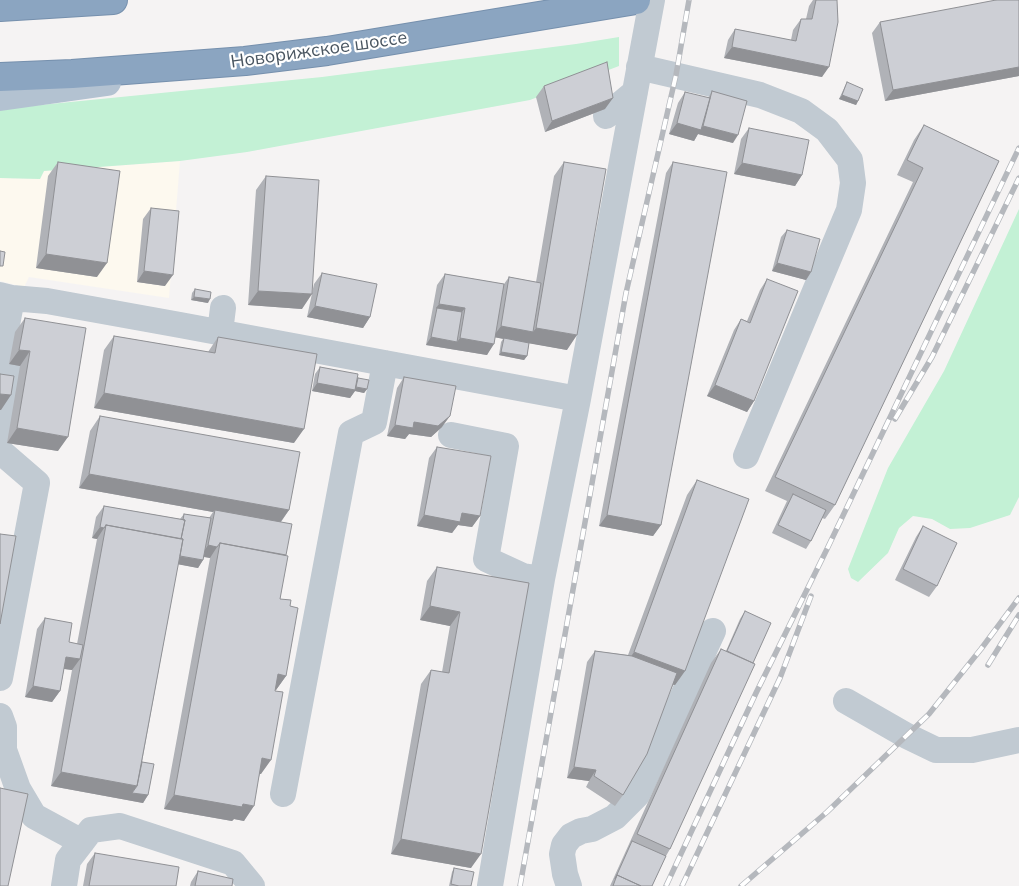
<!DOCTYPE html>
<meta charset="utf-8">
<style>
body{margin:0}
canvas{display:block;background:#f5f3f3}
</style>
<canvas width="1019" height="886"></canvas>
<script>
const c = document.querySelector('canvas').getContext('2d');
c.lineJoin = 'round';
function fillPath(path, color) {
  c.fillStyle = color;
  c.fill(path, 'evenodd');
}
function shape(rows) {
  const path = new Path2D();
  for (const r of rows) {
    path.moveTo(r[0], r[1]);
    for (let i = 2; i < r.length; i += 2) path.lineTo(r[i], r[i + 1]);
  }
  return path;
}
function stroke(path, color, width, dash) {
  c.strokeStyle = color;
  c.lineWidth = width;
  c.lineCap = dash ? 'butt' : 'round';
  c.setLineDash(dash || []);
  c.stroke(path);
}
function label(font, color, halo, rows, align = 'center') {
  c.font = font + ' Mulish,sans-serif';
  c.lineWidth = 4.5;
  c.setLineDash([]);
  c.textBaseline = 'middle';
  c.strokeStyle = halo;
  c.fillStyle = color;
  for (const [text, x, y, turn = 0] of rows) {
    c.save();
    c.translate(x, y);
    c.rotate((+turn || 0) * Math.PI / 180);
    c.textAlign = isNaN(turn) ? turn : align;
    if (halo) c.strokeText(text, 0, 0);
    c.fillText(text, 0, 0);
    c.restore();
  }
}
const commercial = shape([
 [180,161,169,298,29,277,24,287,0,281,0,178,40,179,44,171]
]);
const green = shape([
 [619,37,619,66,530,100,247,152,180,161,44,171,40,179,0,178,0,109,322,77,576,44],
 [1019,209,1019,497,1010,515,970,528,950,529,932,519,913,516,899,528,888,553,858,582,851,578,848,569,888,468,944,371]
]);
const minor = shape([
 [639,67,760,95,801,111,827,130,850,160,853,183,849,210,746,456],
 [606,116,635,92],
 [0,295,12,298,47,301,180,325,578,399],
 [220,332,223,308],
 [0,362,12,298],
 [0,367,10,373,0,431],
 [451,435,506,446,486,559,523,576,542,579],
 [0,451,37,483,0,678],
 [846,701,907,736,936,750,972,750,1019,740],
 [0,716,4,727,4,750,18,789,34,816,82,842],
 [283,794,351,433,374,422,385,363],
 [64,886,68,860,91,830,120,826,233,863,252,886],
 [490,886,542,579,578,399,652,0],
 [569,886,565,874,562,854,564,845,571,836,581,831,592,829,615,817,637,795,713,631]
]);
const major = shape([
 [0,97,107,82]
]);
const highway = shape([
 [0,7,113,0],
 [0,77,72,74,245,61,327,51,636,0]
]);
const rail = shape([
 [895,419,932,357,1019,178],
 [988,665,1019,615],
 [520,886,626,293,676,75,689,0],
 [666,886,756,693,827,549,1019,148],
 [682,886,780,678,811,596],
 [741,886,827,812,929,714,981,649,1019,598]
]);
const wall = shape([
 [813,0,837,0,822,77,724,58,728,40,735,29,791,40,793,30,801,19,806,19,809,6],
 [1019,0,1019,76,885,101,872,33,880,22],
 [847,82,858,101,856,105,839,99,845,86],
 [544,86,605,109,545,132,536,97],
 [712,91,733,143,698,134,694,141,669,134,678,103,685,92,708,98],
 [924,125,999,161,835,505,825,519,822,518,811,541,806,549,772,533,787,501,765,491,913,182,897,175,914,140],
 [749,128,802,175,795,186,734,174,741,139],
 [58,162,97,277,36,268,48,176],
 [564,162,567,350,529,343,527,356,524,360,499,355,501,342,503,339,495,337,487,355,426,345,437,285,445,274,504,284,509,277,536,282,554,176],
 [673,162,661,525,653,536,599,526,666,173],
 [266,176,302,309,248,305,256,190],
 [151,208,165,286,137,282,143,219],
 [787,230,811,272,806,280,772,271,781,237],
 [322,273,370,317,363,328,307,317,314,284],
 [767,279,754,401,747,412,707,396,734,330,741,319,747,321,760,290],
 [195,289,208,303,191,300,192,293],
 [25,318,58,451,7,443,20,366,9,364,15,332],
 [114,336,208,352,218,337,294,443,94,408,104,350],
 [320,367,358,378,367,389,364,393,355,391,350,398,312,391,315,374],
 [404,377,442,427,431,437,409,434,405,439,387,436,397,388],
 [100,416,289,510,281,522,286,555,280,599,290,606,286,676,276,690,275,690,261,774,260,774,244,821,234,819,232,821,164,809,210,558,203,557,203,560,198,568,178,564,142,762,148,795,143,803,51,786,72,670,64,669,60,691,52,702,25,697,37,629,45,618,69,642,77,644,97,539,92,538,96,517,104,506,180,519,184,514,209,518,213,512,79,488,90,431],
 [437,447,480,516,472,527,458,525,452,533,417,526,429,458],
 [697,480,685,671,675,685,673,685,623,795,615,806,586,787,589,781,567,778,587,662,595,651,628,655,687,495],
 [923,526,937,586,929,597,895,580,916,537],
 [437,567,529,583,471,868,391,854,421,684,431,670,442,672,450,626,420,620,427,581],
 [745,611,670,849,666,856,652,886,610,886,711,663,721,649,726,651,740,619],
 [95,853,176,886,83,886,87,864],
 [454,868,471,886,449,886,452,872],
 [198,871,232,886,190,886,191,882]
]);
const shadedWall = shape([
 [732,47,829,67,822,77,724,58],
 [1019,67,1019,76,885,101,893,90],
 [842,95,858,101,856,105,839,99],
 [613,98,605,109,545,132,552,121],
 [677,123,700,129,703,126,738,135,733,143,698,134,694,141,669,134],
 [742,163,802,175,795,186,734,174],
 [46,254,107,263,97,277,36,268],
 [777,263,811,272,806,280,772,271],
 [144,271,173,275,165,286,137,282],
 [258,291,312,294,302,309,248,305],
 [194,297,210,299,208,303,191,300],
 [439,304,465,308,457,319,436,308],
 [315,306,370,317,363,328,307,317],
 [501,326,533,332,536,328,577,335,567,350,493,337],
 [431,337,457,342,460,338,494,344,487,355,426,345],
 [19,350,30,351,20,366,9,364],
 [501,352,527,356,524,360,499,355],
 [317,383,354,387,367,389,364,393,355,391,350,398,312,391],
 [715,385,754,401,747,412,707,396],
 [104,393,304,429,294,443,94,408],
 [0,394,11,395,1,410,0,410],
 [450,416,442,427,431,437,409,434,405,439,387,436,395,425],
 [17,428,68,437,58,451,7,443],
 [89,474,289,510,279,524,215,510,213,512,79,488],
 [462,513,480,516,472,527,458,525,452,533,417,526,424,515],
 [607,515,661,525,653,536,599,526],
 [100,527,104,528,97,539,92,538],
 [208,545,217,547,210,558,201,556],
 [176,556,203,560,198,568,171,563],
 [430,606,460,612,450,626,420,620],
 [634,652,685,671,675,685,624,667],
 [66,657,80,659,72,670,58,668],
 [278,674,286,676,276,690,267,688],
 [33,686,60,691,52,702,25,697],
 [262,758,271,760,261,774,252,773],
 [574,767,596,770,589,781,567,778],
 [61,772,137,786,127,800,51,786],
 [132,793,148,795,143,803,127,800],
 [174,795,243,804,254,806,244,821,234,819,232,821,164,809],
 [401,839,481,854,471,868,391,854]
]);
const building = shape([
 [816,0,837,0,838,22,829,67,732,47,735,29,796,41,801,19,812,19,816,0],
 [996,0,1019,0,1019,67,893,90,880,22,996,0],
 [607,62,613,98,552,121,544,86,607,62],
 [847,82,863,89,858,101,842,95,847,82],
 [712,91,747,101,738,135,703,126,712,91],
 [685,92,710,98,701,130,677,123,685,92],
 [924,125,999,161,835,505,775,477,923,168,907,160,924,125],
 [749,128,809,140,802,175,742,163,749,128],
 [58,162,120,171,107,263,46,254,58,162],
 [564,162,606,169,577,335,536,328,564,162],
 [673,162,727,172,661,525,607,515,673,162],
 [266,176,319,180,312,294,258,291,266,176],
 [151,208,179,211,173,275,144,271,151,208],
 [787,230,820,239,811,272,777,263,787,230],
 [0,251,5,252,3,266,0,266,0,251],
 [322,273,377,284,370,317,315,306,322,273],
 [445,274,504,284,494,344,460,338,465,308,439,304,445,274],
 [509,277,541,283,533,332,501,326,509,277],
 [767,279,798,291,754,401,715,385,741,319,750,323,767,279],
 [195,289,211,292,210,299,194,297,195,289],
 [437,308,462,312,457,342,431,337,437,308],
 [25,318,86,328,68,437,17,428,30,351,19,350,25,318],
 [114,336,215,353,218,337,317,354,304,429,104,393,114,336],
 [504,338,529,343,527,356,501,352,504,338],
 [320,367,358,374,355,390,317,383,320,367],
 [0,374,14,376,11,395,0,394,0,374],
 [404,377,456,386,450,416,438,426,414,422,413,428,395,425,404,377],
 [358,378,369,380,367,389,356,387,358,378],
 [100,416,300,452,289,510,89,474,100,416],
 [437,447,491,456,480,516,462,513,460,522,424,515,437,447],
 [697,480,749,499,685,671,634,652,697,480],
 [793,494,826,510,811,541,778,525,793,494],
 [104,506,185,520,181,539,106,525,104,528,100,527,104,506],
 [215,510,292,524,286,555,220,543,217,547,208,545,215,510],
 [184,514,211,518,203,560,180,556,183,539,181,539,185,520,183,520,184,514],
 [106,525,183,539,137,786,61,772,106,525],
 [923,526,957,543,937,586,903,569,923,526],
 [0,534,16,536,0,624,0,534],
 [220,543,288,556,280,599,291,600,290,606,298,608,286,676,278,674,275,691,283,692,271,760,262,758,254,806,243,804,242,807,174,795,220,543],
 [437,567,529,583,481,854,401,839,431,670,449,673,460,612,430,606,437,567],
 [745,611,771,623,753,663,727,651,745,611],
 [45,618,72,623,69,642,83,645,80,659,66,657,60,691,33,686,45,618],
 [721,649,755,664,670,849,637,834,721,649],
 [595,651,632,656,677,673,647,754,623,795,594,776,596,770,574,767,595,651],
 [142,762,154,764,148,795,132,793,137,786,142,762],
 [0,788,28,794,8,886,0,886,0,788],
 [632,841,666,856,652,886,641,886,617,875,615,879,632,841],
 [95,853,179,867,176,886,89,886,95,853],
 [454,868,474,872,471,886,459,886,451,884,454,868],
 [198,871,233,879,232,886,195,886,198,871],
 [617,875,641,886,613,886,617,875]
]);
const streetNames = [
 ["Новорижское шоссе",319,50,-8]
];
fillPath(commercial, '#fdf9ef');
fillPath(green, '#c3f1d5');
stroke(highway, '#7690ad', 30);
stroke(minor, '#c1cad2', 26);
stroke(major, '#b3c2d1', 28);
stroke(highway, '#8ba5c1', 28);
stroke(rail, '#b5b8bd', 5.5);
stroke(rail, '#fff', 4, [11]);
fillPath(wall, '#b0b2b7');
fillPath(shadedWall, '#909195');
fillPath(building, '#cdcfd5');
stroke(building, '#909195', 1);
label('18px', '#4a5661', '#fff', streetNames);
</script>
